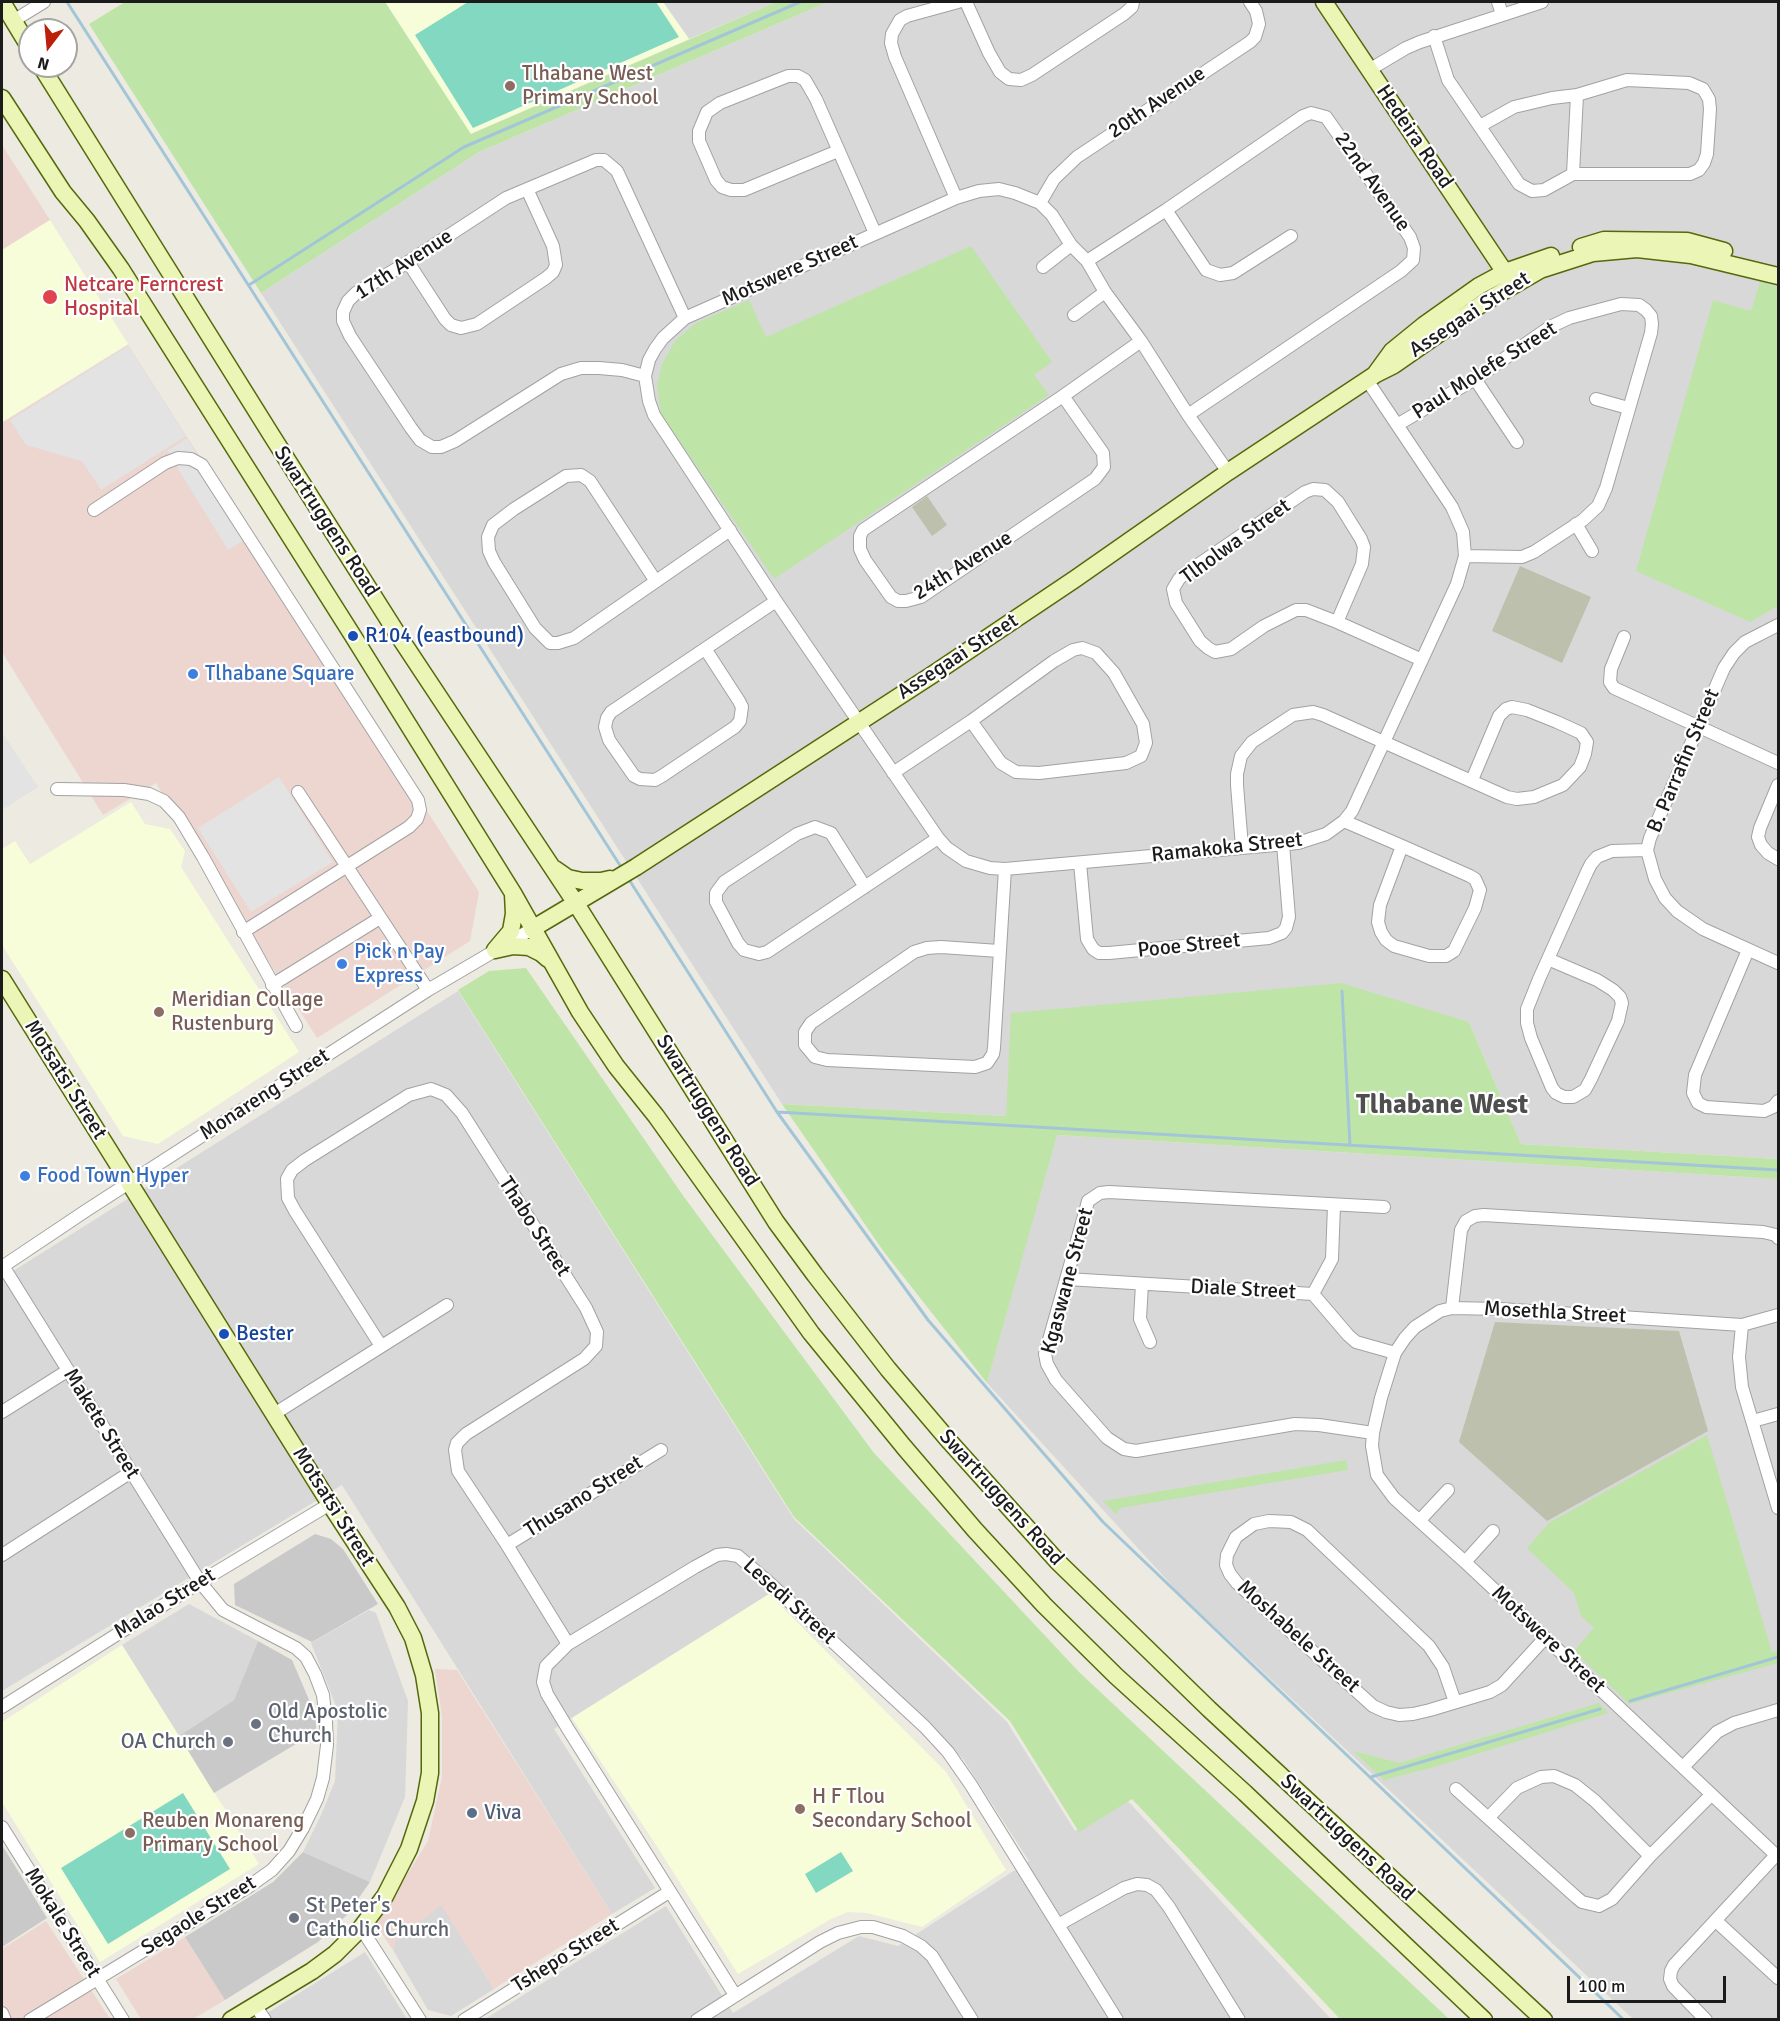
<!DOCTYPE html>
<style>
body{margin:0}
#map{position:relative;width:1780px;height:2021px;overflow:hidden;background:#eceae1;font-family:Signika,sans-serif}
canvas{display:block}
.frame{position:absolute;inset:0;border:3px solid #1b1b1b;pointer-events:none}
.north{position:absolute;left:18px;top:18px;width:60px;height:60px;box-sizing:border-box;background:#fff;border:2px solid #a4a4a4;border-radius:50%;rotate:196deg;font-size:16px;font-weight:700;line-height:24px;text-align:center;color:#1b1b1b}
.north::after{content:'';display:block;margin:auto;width:21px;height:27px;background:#bb200b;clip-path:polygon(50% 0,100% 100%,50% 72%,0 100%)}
.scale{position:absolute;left:1567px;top:1976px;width:159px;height:27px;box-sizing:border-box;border:3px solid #1b1b1b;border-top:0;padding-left:8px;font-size:18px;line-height:21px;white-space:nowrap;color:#1b1b1b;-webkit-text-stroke:4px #fff;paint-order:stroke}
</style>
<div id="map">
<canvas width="1780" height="2021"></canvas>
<div class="frame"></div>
<div class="north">N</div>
<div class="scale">100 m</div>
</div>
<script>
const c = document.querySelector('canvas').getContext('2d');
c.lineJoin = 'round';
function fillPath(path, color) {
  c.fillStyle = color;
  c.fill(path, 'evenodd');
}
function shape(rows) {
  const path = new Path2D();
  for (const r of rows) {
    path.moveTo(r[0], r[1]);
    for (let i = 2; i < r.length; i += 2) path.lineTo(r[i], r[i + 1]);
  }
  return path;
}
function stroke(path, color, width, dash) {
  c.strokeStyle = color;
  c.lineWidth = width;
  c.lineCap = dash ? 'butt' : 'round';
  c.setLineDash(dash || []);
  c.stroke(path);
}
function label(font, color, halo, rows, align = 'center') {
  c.font = font + ' Signika,sans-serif';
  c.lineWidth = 4.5;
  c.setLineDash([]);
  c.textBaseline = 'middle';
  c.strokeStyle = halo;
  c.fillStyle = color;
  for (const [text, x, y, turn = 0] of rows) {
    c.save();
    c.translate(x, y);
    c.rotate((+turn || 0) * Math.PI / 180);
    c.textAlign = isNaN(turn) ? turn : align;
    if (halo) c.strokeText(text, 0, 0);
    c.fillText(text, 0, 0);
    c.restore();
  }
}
const residential = shape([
 [663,2,776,2,689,39],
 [828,2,1778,2,1778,1159,1521,1144,1469,1022,1006,1116,782,1104,261,293,479,152],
 [458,991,794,1519,1007,1722,1075,1831,1125,1798,1331,2019,485,2019,666,1906,733,2013,859,1936,898,1946,1029,1861,963,1759,782,1586,554,1729,655,1888,612,1914,342,1485,2,1691,2,1278],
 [1056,1135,1778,1179,1778,2019,1633,2019,1178,1592,987,1383],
 [189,1604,258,1641,234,1700,179,1736,122,1645],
 [369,1610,376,1613,408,1701,405,1797,370,1882,303,1852,321,1815,335,1781,338,1711,311,1643],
 [441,1904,494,1989,451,2016,428,2010,393,1950,395,1941],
 [365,1952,407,2019,256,2020]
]);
const commercial = shape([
 [2,145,50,220,2,250],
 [128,345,479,892,470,941,317,1038,156,783,103,815,2,652,2,423],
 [435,1669,457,1670,612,1914,494,1989,441,1905,395,1941,393,1950,376,1925,428,1841,442,1777,442,1716],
 [46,1921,110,2019,2,2020,2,1949],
 [185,1937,225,2000,193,2019,141,2019,116,1979]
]);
const education = shape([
 [385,2,663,2,689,39,470,134],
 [50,220,128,344,2,422,2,250],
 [131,802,145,824,170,829,185,851,181,867,299,1052,158,1144,123,1136,2,945,2,849,15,841,30,864],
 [769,1594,946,1772,1006,1870,922,1927,867,1913,848,1912,831,1919,738,1974,656,1845,572,1718],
 [122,1645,259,1864,100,1962,2,1802,2,1722]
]);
const religious = shape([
 [315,1534,331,1539,343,1549,378,1604,312,1642,235,1605,234,1584],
 [258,1641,292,1660,316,1716,316,1732,214,1793,179,1736,234,1700],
 [2,1845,47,1918,2,1947],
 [303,1852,370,1882,347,1915,318,1942,225,2000,185,1937,273,1882]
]);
const construction = shape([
 [927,496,947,525,932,536,912,507],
 [1520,566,1591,597,1562,663,1492,631],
 [1495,1322,1679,1331,1708,1431,1547,1521,1459,1442]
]);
const grass = shape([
 [125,2,385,2,471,134,776,2,828,2,479,152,261,293,89,24],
 [971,246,1052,362,1034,375,1049,395,774,579,661,414,657,386,662,364,675,341,696,323,749,300,766,337],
 [1760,282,1778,287,1778,606,1750,622,1636,571,1713,300,1751,311],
 [526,968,684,1197,874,1453,1079,1672,1449,2019,1340,2019,1132,1799,1079,1832,1010,1721,794,1517,458,990,489,971],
 [1341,983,1469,1022,1521,1144,1778,1159,1778,1179,1057,1135,987,1383,884,1252,782,1104,1006,1116,1011,1013],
 [1707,1435,1772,1652,1778,1651,1778,1663,1629,1704,1574,1651,1594,1628,1581,1616,1574,1593,1527,1548,1549,1523],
 [1346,1460,1348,1470,1120,1508,1116,1514,1103,1501],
 [1599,1703,1608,1713,1438,1766,1384,1780,1353,1751,1399,1763]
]);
const pitch = shape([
 [468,2,656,2,679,37,473,128,415,35],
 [183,1793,230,1869,108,1944,61,1868],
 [841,1852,853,1871,816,1893,805,1874]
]);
const parking = shape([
 [128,346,186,436,101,490,82,461,26,445,10,420],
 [187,438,249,537,228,550,167,451],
 [2,732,38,787,2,810],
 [279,777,333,862,251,912,198,828]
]);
const stream = shape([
 [67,2,623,870],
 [249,285,464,147,800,2],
 [628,878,777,1112,928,1320,1103,1522,1624,2020],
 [1342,991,1350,1145],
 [777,1112,1778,1170],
 [1630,1701,1778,1657],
 [1371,1777,1600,1709]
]);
const street = shape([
 [966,2,989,53,1000,72,1009,79,1021,80,1032,75,1124,14,1132,7,1133,2],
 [1498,2,1502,14],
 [13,21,44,2],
 [1434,36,1448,80,1519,184,1532,191,1544,190,1573,174],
 [1369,70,1406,48,1420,42,1542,2],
 [1480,126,1514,107,1552,98,1577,95,1573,174],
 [838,151,744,190,731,190,722,187,716,180,699,141,699,131,707,112,720,103,788,76,798,76,805,80,816,99,875,233],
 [1573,174,1690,174,1699,170,1704,163,1707,154,1710,109,1709,99,1703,89,1689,83,1627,80,1577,95],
 [956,198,895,57,891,43,892,34,900,20,907,16,958,2],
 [1040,203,1054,179,1077,157,1250,42,1255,37,1259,24,1256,11,1250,2],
 [1166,210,1206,270,1220,275,1233,273,1291,236],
 [1087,261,1166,210,1303,116,1311,113,1326,117,1410,237,1414,248,1413,260,1401,271,1188,415],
 [408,262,445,319,451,325,461,328,477,324,546,278,553,272,556,265,553,246,527,189],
 [1043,267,1071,245],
 [1074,315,1105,292],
 [645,376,622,370,599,368,581,368,561,374,455,441,441,447,432,447,420,440,411,428,350,336,343,321,343,312,348,301,356,293,408,262,506,198,596,160,604,160,617,171,685,318],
 [1475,379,1517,442],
 [1063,396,863,530,860,536,860,549,865,560,891,597,898,601,906,601,921,597,1095,479,1104,467,1103,453,1063,396,1141,341],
 [1596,399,1628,408],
 [1397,425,1475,379,1550,327,1569,318,1621,304,1639,305,1646,310,1651,316,1652,324,1651,333,1606,488,1598,506,1583,520,1534,552,1522,557,1465,556],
 [1228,472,1188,415,1141,341,1105,292,1087,261,1071,245,1052,215,1040,203,1015,193,999,189,979,191,956,198,685,318,663,338,655,349,649,360,645,376,649,401,654,415,776,601,938,838,947,848,966,861,990,868,1005,869,1298,843,1326,834,1344,821,1352,811,1457,584,1465,556,1463,532,1452,507,1367,380],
 [94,510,165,463,178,458,191,459,202,465,418,800,420,810,417,819,409,827,243,932],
 [1576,524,1592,551],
 [655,580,590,481,581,475,566,476,514,509,493,525,488,537,489,551,494,562,535,628,550,643,558,643,574,638,730,530],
 [1337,622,1362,564,1364,547,1361,539,1338,502,1325,490,1313,489,1305,492,1183,575,1179,579,1173,589,1176,603,1200,641,1208,648,1215,652,1231,649,1264,626,1296,610,1306,610,1337,622,1422,660],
 [1778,625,1745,642,1734,653,1724,668,1650,838,1647,850,1655,879,1665,898,1677,911,1703,929,1778,963],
 [1624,637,1611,669,1610,682,1614,688,1778,763],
 [706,650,739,701,742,707,740,721,735,727,662,776,655,780,640,779,634,776,609,740,605,727,607,718,611,712,776,601],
 [893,773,971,721,1054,661,1073,650,1082,648,1096,653,1114,673,1143,724,1146,743,1141,756,1126,763,1039,773,1016,772,1001,763,971,721],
 [1778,785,1760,828,1758,837,1761,845,1768,853,1778,859],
 [57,789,124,790,149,794,164,801,179,817,203,857,296,1026],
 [298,792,428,990],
 [1344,821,1402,846,1470,876,1475,879,1480,890,1475,908,1454,951,1446,956,1429,956,1394,946,1386,940,1381,932,1378,922,1380,905,1402,846],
 [1242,847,1237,785,1237,774,1241,756,1252,742,1293,715,1313,712,1323,715,1507,797,1517,799,1534,797,1563,785,1580,767,1585,754,1587,742,1581,733,1557,722,1527,710,1512,707,1506,709,1499,716,1472,780],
 [1080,863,1087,939,1093,949,1099,953,1109,953,1269,938,1282,933,1286,928,1289,917,1283,844],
 [865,887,831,833,815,827,797,834,724,882,716,893,716,902,738,943,744,950,759,954,767,952,938,838],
 [1748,950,1695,1075,1693,1093,1698,1103,1706,1107,1764,1111,1773,1107,1778,1101],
 [999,951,941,947,927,948,914,952,811,1023,805,1032,805,1045,815,1057,827,1060,975,1067,987,1063,993,1054,994,1048,1005,869],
 [1548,959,1597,980,1613,990,1620,997,1622,1003,1618,1021,1591,1079,1585,1090,1573,1097,1564,1097,1556,1093,1552,1088,1531,1038,1527,1023,1527,1009,1539,979,1548,959,1587,872,1591,864,1597,857,1612,851,1647,850],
 [272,985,380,918],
 [3,1266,200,1582,223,1610,296,1648,306,1657,315,1674,323,1695,326,1722,327,1745,323,1778,317,1799,303,1828,289,1851,272,1870,248,1887,30,2020],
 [2,1267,87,1210,428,990,532,929],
 [1067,1279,1313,1294,1348,1335,1356,1342,1395,1353],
 [1142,1284,1140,1319,1150,1342],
 [1313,1294,1332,1259,1334,1205],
 [1452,1308,1461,1230,1466,1221,1475,1216,1484,1215,1763,1232,1776,1235,1778,1238],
 [1778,1315,1742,1325,1500,1309,1452,1308,1440,1311,1415,1327,1405,1338,1395,1353,1381,1398,1373,1433,1372,1446,1377,1475,1394,1498,1465,1562,1778,1857],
 [1742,1325,1739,1357,1742,1387,1778,1508],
 [381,1346,295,1211,288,1198,287,1179,292,1170,305,1160,409,1095,431,1089,446,1095,462,1113,586,1308,597,1332,596,1346,584,1359,466,1434,457,1443,455,1450,458,1471,507,1545,568,1644],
 [2,1412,67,1371],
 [274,1414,447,1305],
 [1753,1421,1778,1414],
 [1373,1433,1319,1425,1295,1424,1136,1451,1124,1449,1107,1438,1056,1380,1047,1364,1045,1354,1086,1209,1088,1201,1100,1193,1109,1192,1384,1207],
 [1420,1520,1448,1490],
 [507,1545,661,1450],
 [2,1555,131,1472],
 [1465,1562,1493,1531],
 [1455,1702,1443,1667,1429,1646,1307,1530,1291,1522,1269,1521,1254,1524,1236,1537,1227,1555,1226,1565,1230,1574,1237,1583,1373,1706,1386,1712,1399,1715,1413,1714,1430,1710,1490,1692,1502,1685,1545,1638],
 [2,1707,200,1582,330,1504],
 [1683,1767,1717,1732,1734,1723,1778,1710],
 [1456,1789,1576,1897,1582,1902,1599,1906,1612,1899,1650,1856,1711,1795],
 [1489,1817,1517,1788,1541,1777,1554,1776,1575,1785,1595,1801,1650,1856],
 [2,1827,123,2020],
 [1716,1921,1778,1978],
 [1058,1925,1124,1888,1137,1884,1147,1885,1156,1890,1169,1907,1239,2020],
 [361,1928,420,2020],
 [735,1995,568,1729,547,1694,543,1682,546,1666,568,1644,695,1567,717,1555,726,1554,738,1556,765,1579,925,1727,948,1752,971,1785,1117,2020],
 [255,2005,265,2020],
 [2,2013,5,2020],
 [464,2020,669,1892],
 [697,2020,820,1942,838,1933,861,1927,873,1927,903,1936,921,1946,932,1956,972,2020],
 [1706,2020,1673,1986,1670,1979,1671,1971,1674,1965,1776,1855]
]);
const secondary = shape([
 [2,2,30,48],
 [1324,2,1510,280],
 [41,66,272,436,400,638,575,902,776,1222,815,1275,888,1369,950,1442,1057,1561,1209,1709,1544,2020],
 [2,98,63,192,87,221,121,269,353,636,513,893,580,1012,616,1066,656,1116,811,1333,904,1447,975,1530,1044,1605,1116,1676,1245,1793,1484,2020],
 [1581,247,1604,240,1687,241,1724,251],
 [1376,373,1392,351,1424,325,1479,286,1505,272,1551,256],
 [555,869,568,878,582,881,601,881,610,879],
 [532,929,636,867,932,675,1075,579,1228,472,1376,374,1394,365,1483,303,1540,270,1593,253,1637,249,1691,255,1778,276],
 [495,950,513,946,529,947,541,953,548,959],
 [495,950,511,931,514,914,513,894],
 [2,979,330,1504,397,1607,413,1638,424,1675,430,1713,430,1773,425,1801,409,1849,385,1896,361,1928,335,1954,312,1971,231,2020]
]);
const markers = [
 [510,86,6,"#8d6e63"],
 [50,297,8,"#e0444e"],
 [353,636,6,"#1a4fb4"],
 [193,674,6,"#3f7fe0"],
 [342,964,6,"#3f7fe0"],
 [159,1012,6,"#8d6e63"],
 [25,1176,6,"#3f7fe0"],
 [224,1334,6,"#1a4fb4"],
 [256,1724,6,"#6b7280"],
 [228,1742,6,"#6b7280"],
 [800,1809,6,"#8d6e63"],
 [472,1813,6,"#5c6f8a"],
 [130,1833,6,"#8d6e63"],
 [294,1918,6,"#6b7280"]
];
const educationNames = [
 ["Tlhabane West",522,74],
 ["Primary School",522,98],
 ["Meridian Collage",171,1000],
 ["Rustenburg",171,1024],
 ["H F Tlou",812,1797],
 ["Secondary School",812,1821],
 ["Reuben Monareng",142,1821],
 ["Primary School",142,1845]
];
const streetNames = [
 ["20th Avenue",1157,103,-34],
 ["Hedeira Road",1414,137,56],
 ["22nd Avenue",1372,182,55],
 ["17th Avenue",404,265,-33],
 ["Motswere Street",790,271,-24],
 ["Assegaai Street",1470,315,-33],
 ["Paul Molefe Street",1485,371,-32],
 ["Swartruggens Road",326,522,57],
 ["Tlholwa Street",1236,542,-36],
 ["24th Avenue",963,566,-32],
 ["Assegaai Street",958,657,-33],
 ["B. Parrafin Street",1684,761,-67],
 ["Ramakoka Street",1227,848,-6],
 ["Pooe Street",1189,946,-6],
 ["Motsatsi Street",65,1080,58],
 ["Monareng Street",265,1095,-33],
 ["Swartruggens Road",707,1111,58],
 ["Thabo Street",534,1227,57],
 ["Kgaswane Street",1068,1281,-75],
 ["Diale Street",1243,1290,3],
 ["Mosethla Street",1555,1313,3],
 ["Makete Street",101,1424,58],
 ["Thusano Street",584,1497,-32],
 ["Swartruggens Road",1001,1498,48],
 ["Motsatsi Street",333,1507,58],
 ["Lesedi Street",789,1602,42],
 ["Malao Street",165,1604,-32],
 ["Moshabele Street",1298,1637,42],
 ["Motswere Street",1548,1640,43],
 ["Swartruggens Road",1347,1838,43],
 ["Segaole Street",199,1916,-32],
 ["Mokale Street",62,1923,58],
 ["Tshepo Street",566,1956,-32]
];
const healthNames = [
 ["Netcare Ferncrest",64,285],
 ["Hospital",64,309]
];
const transitNames = [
 ["R104 (eastbound)",365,636],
 ["Bester",236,1334]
];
const shopNames = [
 ["Tlhabane Square",205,674],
 ["Pick n Pay",354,952],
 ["Express",354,976],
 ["Food Town Hyper",37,1176]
];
const worshipNames = [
 ["Old Apostolic",268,1712],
 ["Church",268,1736],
 ["OA Church",216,1742,"right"],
 ["St Peter's",306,1906],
 ["Catholic Church",306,1930]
];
const serviceNames = [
 ["Viva",484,1813]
];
const districtNames = [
 ["Tlhabane West",1442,1106]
];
fillPath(residential, '#d9d8d8');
fillPath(commercial, '#edd5d0');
fillPath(education, '#f8fdd9');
fillPath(religious, '#c9c9c9');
fillPath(construction, '#bdc0ad');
fillPath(grass, '#bfe4a8');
fillPath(pitch, '#82d8c1');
fillPath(parking, '#e3e3e3');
stroke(stream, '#a3c5d8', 3);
stroke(street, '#a2a2a2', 14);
stroke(secondary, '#54690a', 19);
stroke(street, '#fff', 12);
stroke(secondary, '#eaf5b6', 16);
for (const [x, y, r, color] of markers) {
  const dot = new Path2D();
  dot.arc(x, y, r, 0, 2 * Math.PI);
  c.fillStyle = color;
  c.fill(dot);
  stroke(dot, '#fff', 2);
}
label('21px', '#785e54', '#fff', educationNames, 'left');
label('21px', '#1b1b1b', '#fff', streetNames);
label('21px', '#be3a42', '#fff', healthNames, 'left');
label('21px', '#164399', '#fff', transitNames, 'left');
label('21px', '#366cbe', '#fff', shopNames, 'left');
label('21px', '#5b616d', '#fff', worshipNames, 'left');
label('21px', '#4e5e75', '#fff', serviceNames, 'left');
label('bold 27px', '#4e4e4e', '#fff', districtNames);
</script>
